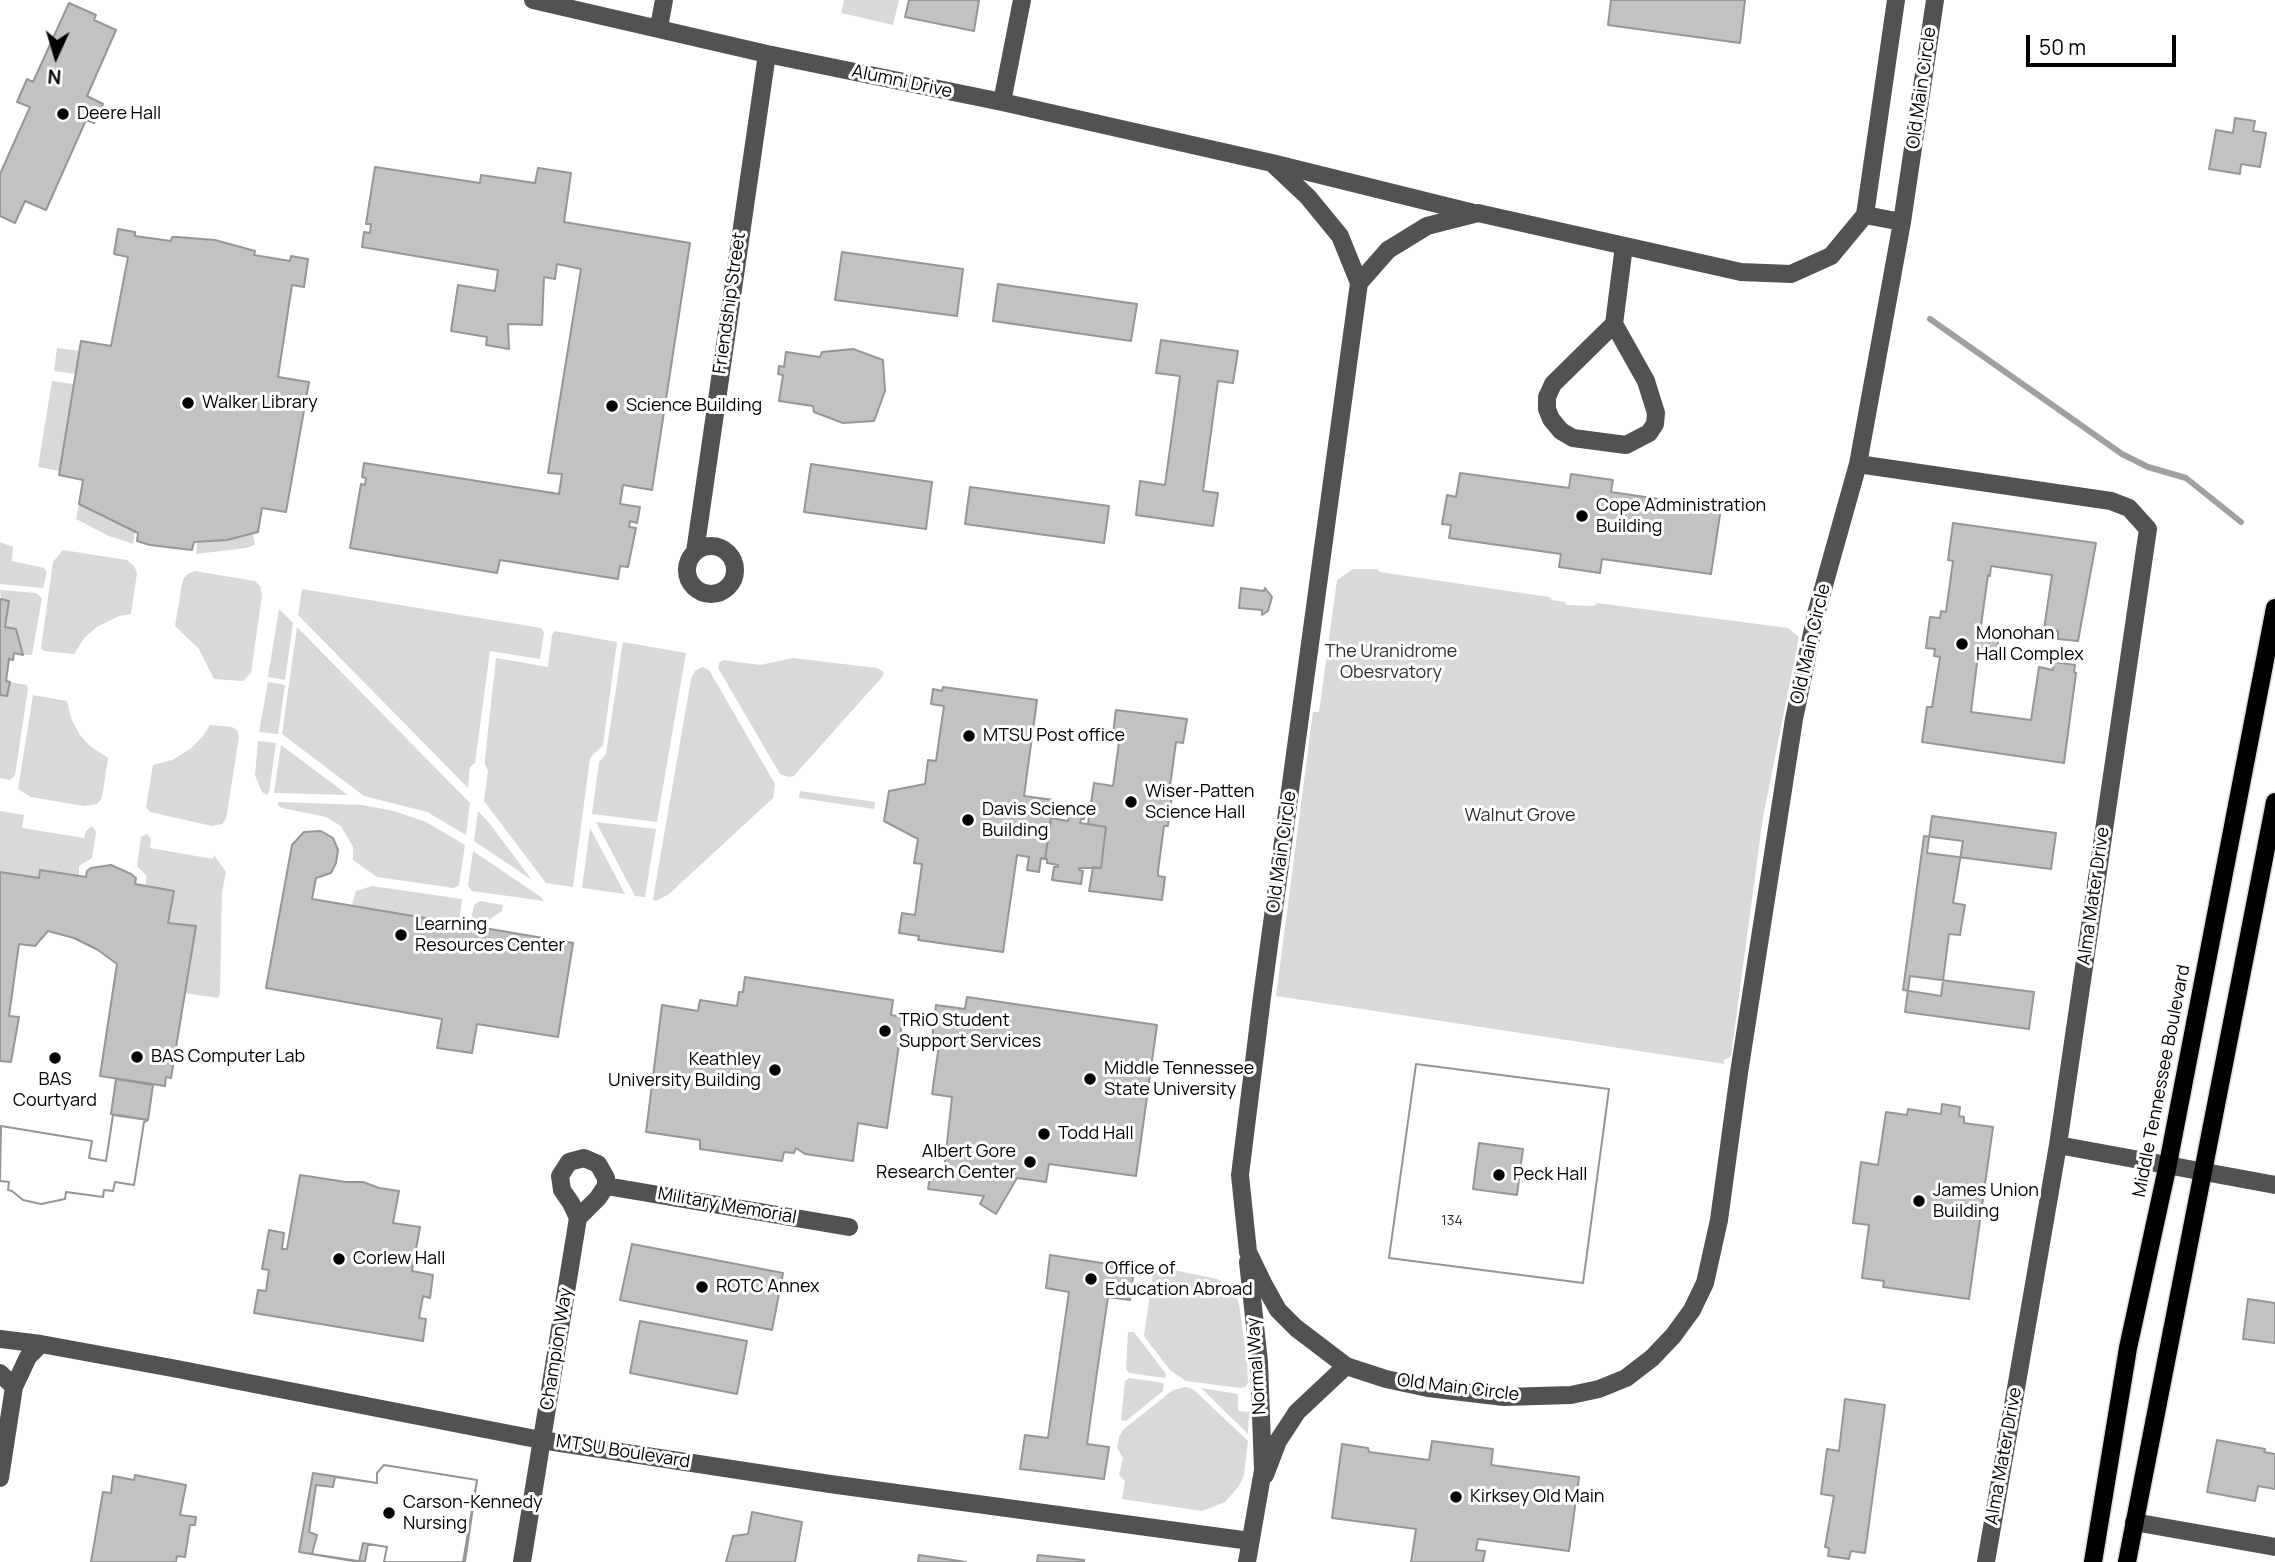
<!DOCTYPE html>
<style>
body{margin:0}
#map{position:relative;width:2275px;height:1562px;overflow:hidden;background:#fff;font-family:Manrope,sans-serif}
canvas{display:block}
.north{position:absolute;left:21px;top:21px;width:70px;height:70px;-webkit-text-stroke:5px #fff;paint-order:stroke;rotate:184deg;font-size:19px;font-weight:700;line-height:28px;text-align:center;color:#000}
.north::after{content:'';display:block;margin:auto;width:24px;height:32px;background:#000;clip-path:polygon(50% 0,100% 100%,50% 72%,0 100%)}
.scale{position:absolute;left:2026px;top:35px;width:150px;height:32px;box-sizing:border-box;border:4px solid #000;border-top:0;padding-left:9px;font-size:21px;line-height:24px;white-space:nowrap;color:#000;-webkit-text-stroke:5px #fff;paint-order:stroke}
</style>
<div id="map">
<canvas width="2275" height="1562"></canvas>
<div class="north">N</div>
<div class="scale">50 m</div>
</div>
<script>
const c = document.querySelector('canvas').getContext('2d');
c.lineJoin = 'round';
function fillPath(path, color) {
  c.fillStyle = color;
  c.fill(path, 'evenodd');
}
function shape(rows) {
  const path = new Path2D();
  for (const r of rows) {
    if (r.length === 3) {
      path.moveTo(r[0] + r[2], r[1]);
      path.arc(r[0], r[1], r[2], 0, 2 * Math.PI);
      continue;
    }
    path.moveTo(r[0], r[1]);
    for (let i = 2; i < r.length; i += 2) path.lineTo(r[i], r[i + 1]);
  }
  return path;
}
function stroke(path, color, width, dash) {
  c.strokeStyle = color;
  c.lineWidth = width;
  c.lineCap = dash ? 'butt' : 'round';
  c.setLineDash(dash || []);
  c.stroke(path);
}
function label(font, color, halo, rows, align = 'center') {
  c.font = font + ' Manrope,sans-serif';
  c.lineWidth = 6;
  c.setLineDash([]);
  c.textBaseline = 'middle';
  c.strokeStyle = halo;
  c.fillStyle = color;
  for (const [text, x, y, turn = 0] of rows) {
    c.save();
    c.translate(x, y);
    c.rotate((+turn || 0) * Math.PI / 180);
    c.textAlign = isNaN(turn) ? turn : align;
    if (halo) c.strokeText(text, 0, 0);
    c.fillText(text, 0, 0);
    c.restore();
  }
}
const green = shape([
 [844,0,899,0,893,25,841,13],
 [57,348,80,351,76,374,54,371],
 [52,381,74,384,60,471,38,467],
 [79,504,135,532,133,544,109,536,76,519],
 [253,534,255,545,246,548,196,554,197,542,227,540],
 [0,542,13,547,12,561,44,568,47,572,43,588,0,584],
 [63,550,127,560,134,566,137,573,131,614,119,616,97,627,85,637,74,654,44,651,41,648,53,562],
 [1353,569,1377,569,1380,572,1549,597,1552,600,1565,602,1567,605,1594,606,1597,603,1788,628,1799,637,1763,817,1731,1056,1723,1061,1725,1064,1276,996,1313,712,1319,712,1337,580],
 [195,571,255,581,260,586,262,595,251,673,243,681,214,679,199,649,175,626,183,579,188,574],
 [302,589,541,628,544,632,540,659,490,651,475,763,470,767,468,788,298,615],
 [0,590,36,593,42,598,32,655,23,655,16,629,5,627],
 [279,609,293,623,285,680,268,677],
 [297,627,470,803,466,835,427,812,364,796,282,734],
 [555,631,617,642,603,745,590,758,573,887,546,883,484,801,488,770,485,765,485,758,496,658,548,667,552,635],
 [623,642,686,653,657,822,592,814,599,762,606,754],
 [793,658,877,668,884,672,883,676,800,769,794,776,789,777,780,774,718,668,719,663,723,660,760,665],
 [702,667,709,670,775,784,773,798,668,895,655,901,653,899,691,679,695,671],
 [10,682,27,685,28,689,15,775,10,780,0,778,0,695,7,696],
 [268,682,285,685,278,734,259,732],
 [33,695,67,701,71,718,80,735,90,746,108,758,102,798,97,804,84,806,31,797,18,789],
 [210,725,232,727,237,730,239,737,226,819,222,824,212,826,150,812,146,807,153,765,172,760,190,749,203,736],
 [258,741,276,743,269,793,267,795,262,792,255,775],
 [281,745,348,795,274,793],
 [800,791,875,802,874,809,799,798],
 [278,802,362,805,394,811,426,822,465,845,459,885,454,888,377,877,353,860,353,847,341,826,326,817,282,808,278,806],
 [0,811,24,815,22,828,84,838,86,831,92,826,96,832,92,858,79,866,79,876,41,870,39,878,0,872],
 [478,811,490,824,532,880,474,841],
 [596,822,656,829,645,897,635,896],
 [590,828,625,894,582,888],
 [147,834,151,839,150,848,213,859,214,855,226,872,222,892,220,993,218,998,184,993,196,927,168,923,174,891,145,886,147,876,137,866,141,837],
 [473,851,541,897,544,901,472,891,468,886],
 [372,886,462,899,459,924,352,905,356,891],
 [480,901,503,905,502,911,479,927,470,925,474,905],
 [1154,1266,1217,1279,1234,1291,1239,1304,1247,1361,1248,1383,1245,1387,1240,1388,1186,1381,1170,1370,1153,1348,1144,1336],
 [1128,1332,1134,1332,1166,1374,1165,1378,1129,1373,1126,1369],
 [1129,1378,1164,1383,1163,1391,1126,1421,1121,1420,1125,1381],
 [1186,1387,1193,1389,1248,1441,1244,1475,1239,1486,1225,1502,1202,1511,1122,1499,1125,1481,1119,1475,1123,1458,1117,1448,1119,1437,1124,1429,1173,1390],
 [1201,1388,1238,1394,1238,1411,1249,1412,1248,1434]
]);
const stream = shape([
 [1930,319,2122,454,2148,467,2186,478,2241,522]
]);
const building = shape([
 [909,0,979,0,974,31,905,17,909,0],
 [1611,0,1745,0,1740,43,1608,25,1611,0],
 [69,3,96,15,94,20,116,30,87,96,103,104,94,123,86,120,46,210,25,201,15,223,0,216,0,174,30,107,17,102,27,79,33,82,69,3],
 [2235,118,2255,121,2253,131,2266,133,2260,167,2241,164,2240,174,2209,169,2216,130,2233,133,2235,118],
 [375,167,480,183,481,175,535,183,538,168,571,173,564,222,690,243,652,490,623,485,620,504,640,507,637,523,630,521,629,527,636,528,628,567,620,566,618,579,500,560,497,573,350,548,361,484,365,485,366,478,362,477,364,463,559,494,562,474,548,473,581,269,557,264,555,279,544,277,542,325,508,324,509,349,486,345,487,337,451,331,458,285,495,291,498,270,362,247,364,232,370,233,371,224,366,224,375,167],
 [118,229,135,232,135,236,171,241,172,237,177,237,215,240,255,251,254,255,290,261,291,256,308,259,304,287,292,285,278,377,309,382,286,512,262,508,258,532,227,540,194,542,192,550,150,545,137,541,138,533,79,504,83,480,59,475,81,341,111,346,128,257,114,254,118,229],
 [842,252,963,269,957,316,835,300,842,252],
 [998,284,1137,304,1131,341,993,321,998,284],
 [1161,340,1238,351,1233,383,1218,381,1203,491,1218,493,1213,526,1136,515,1140,481,1165,485,1180,376,1156,373,1161,340],
 [853,349,883,360,885,391,874,421,843,423,814,412,813,406,779,401,783,375,778,374,779,366,784,367,786,352,820,357,822,352,853,349],
 [811,464,932,482,926,529,804,512,811,464],
 [1460,473,1569,488,1571,474,1613,480,1611,492,1721,508,1711,574,1602,559,1600,573,1559,567,1561,554,1449,538,1451,525,1442,524,1447,495,1456,497,1460,473],
 [970,487,1109,506,1104,543,965,524,970,487],
 [1953,523,2096,543,2078,641,2058,639,2058,631,2044,629,2052,575,1991,566,1990,576,1988,575,1980,633,1999,635,1997,649,1979,647,1971,712,2031,720,2039,667,2053,670,2054,662,2075,665,2074,672,2076,673,2064,763,1922,742,1927,707,1932,707,1940,657,1934,656,1935,649,1926,648,1928,632,1930,617,1940,618,1941,611,1946,612,1953,561,1948,560,1953,523],
 [1241,588,1264,591,1265,588,1272,597,1268,611,1262,615,1262,610,1239,608,1241,588],
 [0,599,9,601,5,627,16,629,23,655,14,653,13,660,9,659,6,681,10,682,7,696,0,695,0,599],
 [943,687,1037,700,1024,796,1054,800,1045,859,1041,858,1039,872,1027,870,1029,857,1017,855,1003,952,918,940,919,936,899,933,902,913,915,915,922,864,914,863,918,839,884,821,889,791,925,784,928,760,936,761,944,706,931,704,933,689,942,691,943,687],
 [1116,710,1187,719,1183,743,1176,742,1169,793,1172,794,1168,826,1164,826,1158,871,1158,876,1165,877,1162,900,1089,891,1093,867,1101,868,1106,827,1088,824,1094,783,1113,786,1120,735,1113,733,1116,710],
 [1067,809,1085,812,1084,819,1081,819,1080,823,1106,827,1101,868,1079,868,1079,870,1083,871,1081,884,1052,880,1054,867,1058,867,1058,865,1047,863,1047,859,1045,859,1051,818,1068,821,1069,817,1066,817,1067,809],
 [1932,816,2056,833,2051,869,1927,853,1932,816],
 [321,831,333,838,338,850,336,863,331,873,316,878,312,899,573,943,558,1037,477,1024,472,1053,437,1048,442,1019,266,988,292,845,304,832,321,831],
 [1924,836,1963,841,1953,903,1965,905,1960,935,1949,934,1941,996,1903,990,1924,836],
 [111,865,131,874,136,878,135,884,174,891,168,923,196,926,171,1078,166,1077,165,1086,100,1076,117,964,98,950,74,938,48,931,35,946,19,944,9,1016,19,1017,11,1062,0,1061,0,872,39,878,40,870,86,877,87,871,91,868,111,865],
 [1910,976,2034,992,2029,1029,1905,1012,1910,976],
 [745,977,893,1000,891,1015,903,1017,887,1128,858,1123,853,1161,805,1154,796,1148,794,1153,784,1152,782,1161,700,1149,700,1140,646,1132,662,1005,698,1011,700,1000,737,1006,739,992,743,992,745,977],
 [967,997,1157,1025,1136,1176,1049,1164,1046,1182,1017,1178,996,1214,980,1204,984,1196,928,1189,930,1178,943,1180,952,1097,932,1094,940,1038,932,1038,936,1005,965,1009,967,997],
 [1416,1064,1609,1089,1583,1283,1389,1258,1416,1064],
 [1479,1143,1523,1149,1517,1195,1473,1189,1479,1143],
 [1416,1064,1609,1089,1583,1283,1389,1258,1416,1064],
 [116,1079,153,1085,148,1120,111,1114,116,1079],
 [1942,1104,1960,1107,1959,1116,1964,1117,1964,1123,1993,1127,1969,1299,1883,1287,1884,1281,1862,1278,1869,1225,1853,1223,1861,1162,1878,1165,1886,1112,1907,1115,1908,1109,1941,1114,1942,1104],
 [113,1115,148,1120,144,1122,134,1185,115,1182,113,1191,104,1190,103,1197,66,1192,65,1199,41,1204,23,1200,12,1191,8,1190,9,1182,0,1181,1,1126,92,1141,89,1158,106,1161,113,1115],
 [113,1115,148,1120,144,1122,134,1185,115,1182,113,1191,104,1190,103,1197,66,1192,65,1199,41,1204,23,1200,12,1191,8,1190,9,1182,0,1181,1,1126,92,1141,89,1158,106,1161,113,1115],
 [300,1175,346,1182,363,1182,379,1188,399,1191,393,1223,420,1227,412,1271,433,1275,430,1298,423,1296,419,1318,426,1319,423,1341,254,1313,258,1290,266,1291,269,1270,262,1269,269,1230,284,1233,282,1249,287,1249,300,1175],
 [632,1244,783,1273,772,1330,620,1300,632,1244],
 [1050,1255,1134,1268,1130,1300,1108,1297,1097,1372,1087,1444,1109,1447,1104,1479,1020,1469,1025,1435,1048,1438,1069,1292,1046,1288,1050,1255],
 [2248,1299,2275,1303,2275,1343,2243,1339,2248,1299],
 [640,1321,747,1341,737,1394,630,1373,640,1321],
 [1845,1399,1885,1405,1865,1553,1851,1551,1849,1559,1828,1556,1829,1548,1825,1547,1834,1496,1821,1494,1827,1449,1839,1451,1845,1399],
 [2217,1440,2265,1449,2264,1452,2275,1454,2275,1489,2258,1486,2255,1501,2207,1492,2217,1440],
 [1432,1441,1493,1449,1491,1465,1579,1477,1569,1551,1478,1539,1476,1550,1485,1551,1483,1562,1411,1562,1416,1529,1332,1518,1342,1444,1368,1448,1369,1452,1429,1460,1432,1441],
 [384,1465,477,1480,463,1562,384,1562,387,1547,363,1543,359,1562,299,1552,313,1473,377,1483,377,1473,384,1465],
 [384,1465,477,1480,465,1562,384,1562,387,1547,368,1544,365,1562,312,1554,317,1535,309,1532,316,1485,333,1487,335,1477,377,1483,377,1473,384,1465],
 [135,1475,186,1485,180,1515,196,1517,195,1525,190,1525,185,1557,177,1556,176,1562,91,1562,103,1492,111,1493,113,1476,134,1480,135,1475],
 [752,1512,802,1522,795,1562,726,1562,733,1536,748,1534,752,1512],
 [919,1555,966,1562,918,1562,919,1555],
 [1038,1555,1084,1560,1084,1562,1037,1562,1038,1555]
]);
const minor = shape([
 [533,0,767,54,1002,102,1272,163,1474,213],
 [1896,0,1865,215,1831,256,1791,274,1741,272,1478,213,1427,226,1388,250,1359,283,1262,997,1240,1175,1248,1252,1263,1283,1278,1310,1296,1328,1346,1366,1386,1379,1428,1388,1504,1397,1571,1395,1599,1389,1626,1378,1652,1358,1673,1336,1692,1310,1705,1283,1719,1220,1739,1073,1794,719,1816,614,1858,464,1902,222,1935,0],
 [659,27,664,0],
 [1002,102,1022,0],
 [1274,165,1308,197,1340,236,1359,283],
 [1865,215,1902,222],
 [1614,324,1553,384,1547,397,1547,409,1551,419,1561,431,1573,438,1626,445,1649,433,1655,424,1656,413,1646,381,1614,324,1624,246],
 [1858,464,2111,501,2129,508,2148,529,2058,1145,1986,1562],
 [711,570,24],
 [695,552,767,54],
 [2058,1145,2275,1185],
 [606,1186,849,1227],
 [0,1339,41,1344,172,1368,541,1440,830,1484,1250,1541],
 [0,1373,14,1387],
 [1265,1475,1278,1441,1297,1412,1346,1366],
 [0,1478,14,1387,28,1357,41,1344],
 [2134,1522,2275,1547],
 [522,1562,578,1218,598,1198,606,1186,606,1178,598,1164,584,1158,569,1162,560,1176,562,1190,571,1203,578,1218],
 [1247,1562,1263,1470,1259,1362,1248,1262]
]);
const major = shape([
 [2093,1562,2128,1348,2168,1164,2275,608],
 [2127,1562,2275,802]
]);
const markers = [
 [63,114,7,"#000"],
 [188,403,7,"#000"],
 [612,406,7,"#000"],
 [1582,516,7,"#000"],
 [1962,644,7,"#000"],
 [969,736,7,"#000"],
 [1131,802,7,"#000"],
 [968,820,7,"#000"],
 [401,935,7,"#000"],
 [885,1031,7,"#000"],
 [137,1057,7,"#000"],
 [55,1058,7,"#000"],
 [775,1070,7,"#000"],
 [1090,1079,7,"#000"],
 [1044,1134,7,"#000"],
 [1030,1162,7,"#000"],
 [1499,1175,7,"#000"],
 [1919,1201,7,"#000"],
 [339,1259,7,"#000"],
 [1091,1279,7,"#000"],
 [702,1287,7,"#000"],
 [1456,1497,7,"#000"],
 [389,1513,7,"#000"]
];
const numberNames = [
 ["134",1452,1221]
];
const streetNames = [
 ["Alumni Drive",902,82,12],
 ["Old Main Circle",1922,88,-82],
 ["Friendship Street",730,303,-82],
 ["Old Main Circle",1811,644,-77],
 ["Old Main Circle",1282,852,-82],
 ["Alma Mater Drive",2094,896,-82],
 ["Middle Tennessee Boulevard",2162,1081,-79],
 ["Military Memorial",727,1206,10],
 ["Champion Way",557,1349,-81],
 ["Normal Way",1257,1366,-94],
 ["Old Main Circle",1458,1388,7],
 ["MTSU Boulevard",623,1452,9],
 ["Alma Mater Drive",2004,1456,-80]
];
const poiNames = [
 ["Deere Hall",77,114],
 ["Walker Library",202,403],
 ["Science Building",626,406],
 ["Cope Administration",1596,506],
 ["Building",1596,527],
 ["Monohan",1976,634],
 ["Hall Complex",1976,655],
 ["MTSU Post office",983,736],
 ["Wiser-Patten",1145,792],
 ["Science Hall",1145,813],
 ["Davis Science",982,810],
 ["Building",982,831],
 ["Learning",415,925],
 ["Resources Center",415,946],
 ["TRiO Student",899,1021],
 ["Support Services",899,1042],
 ["BAS Computer Lab",151,1057],
 ["Keathley",761,1060,"right"],
 ["University Building",761,1081,"right"],
 ["Middle Tennessee",1104,1069],
 ["State University",1104,1090],
 ["BAS",55,1080,"center"],
 ["Courtyard",55,1101,"center"],
 ["Todd Hall",1058,1134],
 ["Albert Gore",1016,1152,"right"],
 ["Research Center",1016,1173,"right"],
 ["Peck Hall",1513,1175],
 ["James Union",1933,1191],
 ["Building",1933,1212],
 ["Corlew Hall",353,1259],
 ["Office of",1105,1269],
 ["Education Abroad",1105,1290],
 ["ROTC Annex",716,1287],
 ["Kirksey Old Main",1470,1497],
 ["Carson-Kennedy",403,1503],
 ["Nursing",403,1524]
];
const parkNames = [
 ["The Uranidrome",1391,652],
 ["Obesrvatory",1391,673],
 ["Walnut Grove",1520,816]
];
fillPath(green, '#d9d9d9');
stroke(stream, '#a0a0a0', 6);
fillPath(building, '#c2c2c2');
stroke(building, '#969696', 2);
stroke(major, '#dbdbdb', 21);
stroke(minor, '#525252', 18);
stroke(major, '#000', 18);
for (const [x, y, r, color] of markers) {
  const dot = new Path2D();
  dot.arc(x, y, r, 0, 2 * Math.PI);
  c.fillStyle = color;
  c.fill(dot);
  stroke(dot, '#fff', 2.5);
}
label('14px', '#303030', null, numberNames);
label('18px', '#000', '#fff', streetNames);
label('18px', '#000', '#fff', poiNames, 'left');
label('18px', '#303030', '#fff', parkNames);
</script>
